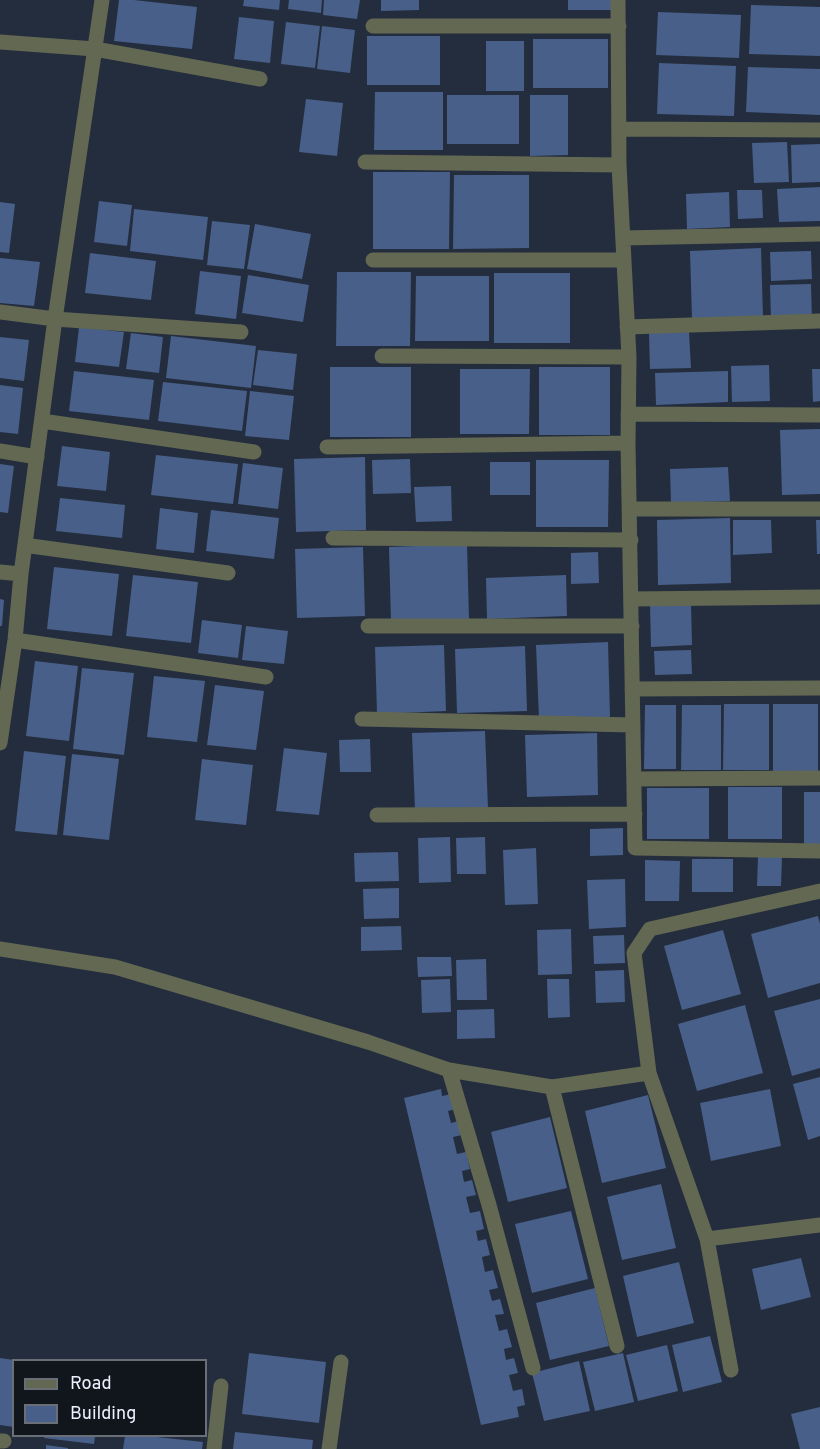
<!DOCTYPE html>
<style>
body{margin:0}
#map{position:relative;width:820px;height:1449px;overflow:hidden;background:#242d3d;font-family:Overpass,sans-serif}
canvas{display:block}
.legend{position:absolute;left:12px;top:1359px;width:195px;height:78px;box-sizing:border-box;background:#11161d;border:2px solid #696e77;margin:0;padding:8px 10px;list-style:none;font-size:18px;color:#ecf2fd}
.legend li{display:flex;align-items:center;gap:12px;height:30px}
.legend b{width:30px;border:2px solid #696e77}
</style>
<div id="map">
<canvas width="820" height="1449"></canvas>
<ul class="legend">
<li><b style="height:8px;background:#636852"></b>Road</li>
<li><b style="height:16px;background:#475f89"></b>Building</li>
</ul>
</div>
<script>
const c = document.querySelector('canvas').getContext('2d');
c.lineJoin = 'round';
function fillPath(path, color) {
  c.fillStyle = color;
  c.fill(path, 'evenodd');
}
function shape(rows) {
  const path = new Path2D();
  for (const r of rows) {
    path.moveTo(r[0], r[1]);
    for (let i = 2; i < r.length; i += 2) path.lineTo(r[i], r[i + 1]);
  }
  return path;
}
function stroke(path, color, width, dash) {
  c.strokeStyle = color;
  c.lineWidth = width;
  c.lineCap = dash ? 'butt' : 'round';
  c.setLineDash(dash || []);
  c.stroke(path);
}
const building = shape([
 [119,0,134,0,197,7,192,49,114,41],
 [244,0,280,0,279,10,243,6],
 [289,0,322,0,321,13,288,9],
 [324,0,360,0,357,19,323,15],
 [381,0,419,0,419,10,381,11],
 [568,0,611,0,611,10,568,10],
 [751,5,820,7,820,56,749,54],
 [658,12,741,15,739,58,656,55],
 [239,17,274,21,270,63,234,59],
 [286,22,320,26,315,68,281,64],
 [322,26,355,30,350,73,317,69],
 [367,36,440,36,440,85,367,85],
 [533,39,608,39,608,88,533,88],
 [486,41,524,41,524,91,486,91],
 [659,63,736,66,734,116,657,114],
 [748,67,820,69,820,115,746,112],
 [375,92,443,92,443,150,374,150],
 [447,95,519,95,519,144,447,144],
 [530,95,568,95,568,155,530,156],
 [306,99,343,103,337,156,299,152],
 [787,142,789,182,754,183,752,143],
 [820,144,820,182,792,183,791,145],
 [373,172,450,172,449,249,373,249],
 [454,175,529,175,529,248,453,249],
 [820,187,820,221,779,222,777,189],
 [737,190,762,190,763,218,738,219],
 [729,192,730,227,687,229,686,194],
 [99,201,132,205,127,246,94,242],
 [0,202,15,204,9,253,0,252],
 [134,209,208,217,203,260,130,251],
 [212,221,250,225,244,269,207,265],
 [255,224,311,234,302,279,247,269],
 [761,248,763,317,692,319,690,251],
 [811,251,812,279,771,281,770,252],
 [90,253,156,261,151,300,85,293],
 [0,258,40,262,34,306,0,303],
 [200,271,241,276,236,319,195,314],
 [337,272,411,272,410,346,336,346],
 [494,273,570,273,570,343,494,343],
 [248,275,309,285,303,322,242,313],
 [416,276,489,276,489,341,415,341],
 [811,284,812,320,771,321,770,285],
 [79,327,124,332,119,367,75,362],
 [689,332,691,368,650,369,649,333],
 [131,333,163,337,159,373,126,369],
 [171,336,256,346,251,388,166,378],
 [0,337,29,340,24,381,0,378],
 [258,350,297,354,293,390,253,385],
 [769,365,770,401,732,402,731,366],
 [330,367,411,367,411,437,330,437],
 [539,367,610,367,610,435,539,435],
 [460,369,530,369,529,434,460,434],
 [812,369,820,369,820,401,813,402],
 [74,371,154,380,149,420,69,411],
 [728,371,728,402,656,405,655,373],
 [163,382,247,391,242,431,158,421],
 [0,385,23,388,18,434,0,432],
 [250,391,294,396,289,440,245,436],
 [820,429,820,494,782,495,780,430],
 [62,446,110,452,106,491,57,486],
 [156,455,238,464,233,504,151,495],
 [365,457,366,530,296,532,294,459],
 [410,459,411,493,373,494,372,460],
 [536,460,609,460,608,527,536,527],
 [490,462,530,462,530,495,490,495],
 [243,463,283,468,278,509,238,504],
 [0,464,14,466,8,513,0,512],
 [728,467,730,501,671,503,670,469],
 [451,486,452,521,416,522,414,487],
 [60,498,125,505,122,538,56,531],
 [160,508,198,513,194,553,156,549],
 [211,510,279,518,274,559,206,551],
 [730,518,731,583,658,585,657,520],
 [733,520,771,520,772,553,733,555],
 [816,520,820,520,820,554,817,554],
 [467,544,469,620,391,622,389,547],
 [363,547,365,616,297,618,295,549],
 [598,552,599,583,571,584,571,553],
 [54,567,119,574,112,636,47,629],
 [133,575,198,582,191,643,126,636],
 [566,575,567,616,487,619,486,578],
 [0,599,4,600,2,626,0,626],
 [691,604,692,645,651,647,650,605],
 [202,620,242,625,238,658,198,653],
 [246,626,288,631,284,664,242,660],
 [608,642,610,717,539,719,536,645],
 [444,645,446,711,377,714,375,647],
 [525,646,527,711,457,713,455,649],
 [691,650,692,674,655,675,654,651],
 [35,661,78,666,69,741,26,736],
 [82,668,134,673,124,755,73,749],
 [154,676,205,681,197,742,147,737],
 [215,685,264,691,256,750,207,745],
 [724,704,769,704,769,770,723,770],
 [773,704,818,704,818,772,773,771],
 [645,705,676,705,676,769,644,769],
 [682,705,721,705,721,770,681,770],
 [485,731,488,808,415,810,412,733],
 [597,733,598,795,527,797,525,735],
 [370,739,371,772,340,772,339,740],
 [284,748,327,753,319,815,276,811],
 [24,751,66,756,57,835,15,831],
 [72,754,119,759,109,840,63,835],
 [202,759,253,765,246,825,195,820],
 [728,787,782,787,782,839,728,839],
 [647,788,709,788,709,839,647,839],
 [804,792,820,792,820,844,804,844],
 [623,828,623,855,590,856,590,829],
 [450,837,451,882,419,883,418,838],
 [485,837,486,874,457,874,456,838],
 [536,848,538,904,505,905,503,850],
 [398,852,399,881,355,882,354,853],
 [758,857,782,857,781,886,757,886],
 [692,859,733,859,733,892,692,892],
 [645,860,680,861,679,901,645,901],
 [625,879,626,927,589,929,587,880],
 [399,888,399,918,364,919,363,889],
 [818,916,820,924,820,983,768,998,751,934],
 [401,926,402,950,361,951,361,927],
 [571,929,572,974,538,975,537,930],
 [723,930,741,994,682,1010,664,946],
 [624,935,625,963,594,964,593,936],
 [417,957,451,957,452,976,418,977],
 [486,959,487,1000,457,1000,456,960],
 [624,970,625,1002,596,1003,595,971],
 [450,979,451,1012,422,1013,421,980],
 [547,979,569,979,570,1017,548,1018],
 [820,999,820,1068,792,1076,774,1011],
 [745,1005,763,1073,697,1091,678,1024],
 [494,1009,495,1038,457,1039,457,1010],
 [820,1077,820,1136,808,1140,793,1084],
 [441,1089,442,1096,452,1094,456,1109,448,1111,451,1123,459,1121,462,1135,453,1137,457,1154,466,1152,470,1169,462,1171,464,1182,472,1180,476,1195,466,1197,470,1213,480,1211,484,1229,476,1231,478,1241,486,1239,490,1255,482,1257,485,1272,493,1270,498,1288,489,1290,492,1301,500,1299,504,1314,495,1315,499,1331,507,1329,512,1347,504,1349,506,1360,514,1358,518,1373,509,1375,513,1391,522,1389,525,1405,517,1407,519,1417,481,1425,404,1098],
 [770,1089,781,1146,711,1161,700,1103],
 [648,1095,666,1168,602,1183,585,1111],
 [550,1117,567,1188,508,1202,491,1132],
 [661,1184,676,1248,622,1260,607,1197],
 [571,1211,588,1279,532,1293,515,1224],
 [801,1258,811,1297,761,1310,752,1269],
 [679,1262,694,1323,637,1337,623,1276],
 [595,1288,609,1346,550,1360,536,1303],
 [710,1336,722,1382,683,1392,672,1345],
 [667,1345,678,1391,638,1401,626,1355],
 [249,1353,326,1362,319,1423,242,1414],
 [623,1353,634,1402,595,1411,583,1362],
 [0,1358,14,1360,14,1427,0,1425],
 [579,1361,590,1411,544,1421,532,1373],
 [820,1407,820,1449,800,1449,791,1414],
 [235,1432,313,1440,312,1449,233,1449],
 [45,1436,95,1436,94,1444,44,1438],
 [125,1436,148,1436,203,1442,202,1449,123,1449],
 [46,1445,68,1448,68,1449,46,1449]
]);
const street = shape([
 [618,0,619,165,629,357,628,443,635,848,820,851],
 [373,26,619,26],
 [0,42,95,49,260,79],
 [619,129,820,130],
 [365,162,619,165],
 [623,238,820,234],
 [373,260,624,260],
 [0,312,55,319,241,332],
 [627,327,820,321],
 [382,356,629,357],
 [628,414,820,415],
 [42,421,254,452],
 [327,447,628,443],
 [0,451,37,457],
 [631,509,820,509],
 [333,538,631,540],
 [25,547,31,546,228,573],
 [0,572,21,574],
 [632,599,820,597],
 [368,626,632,626],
 [15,640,266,677],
 [632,689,820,688],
 [362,719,633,725],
 [0,743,15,640,21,574,55,319,102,0],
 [635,779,820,778],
 [377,815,635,814],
 [820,891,650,929,634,953,649,1073,707,1239,820,1225],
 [0,949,115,967,368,1042,449,1070,552,1087,649,1073],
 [449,1070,489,1205,533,1368],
 [552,1087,617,1346],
 [707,1239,731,1370],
 [0,1441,4,1441],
 [214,1449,221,1386],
 [329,1449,341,1362]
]);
fillPath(building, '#475f89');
stroke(street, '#636852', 15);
</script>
